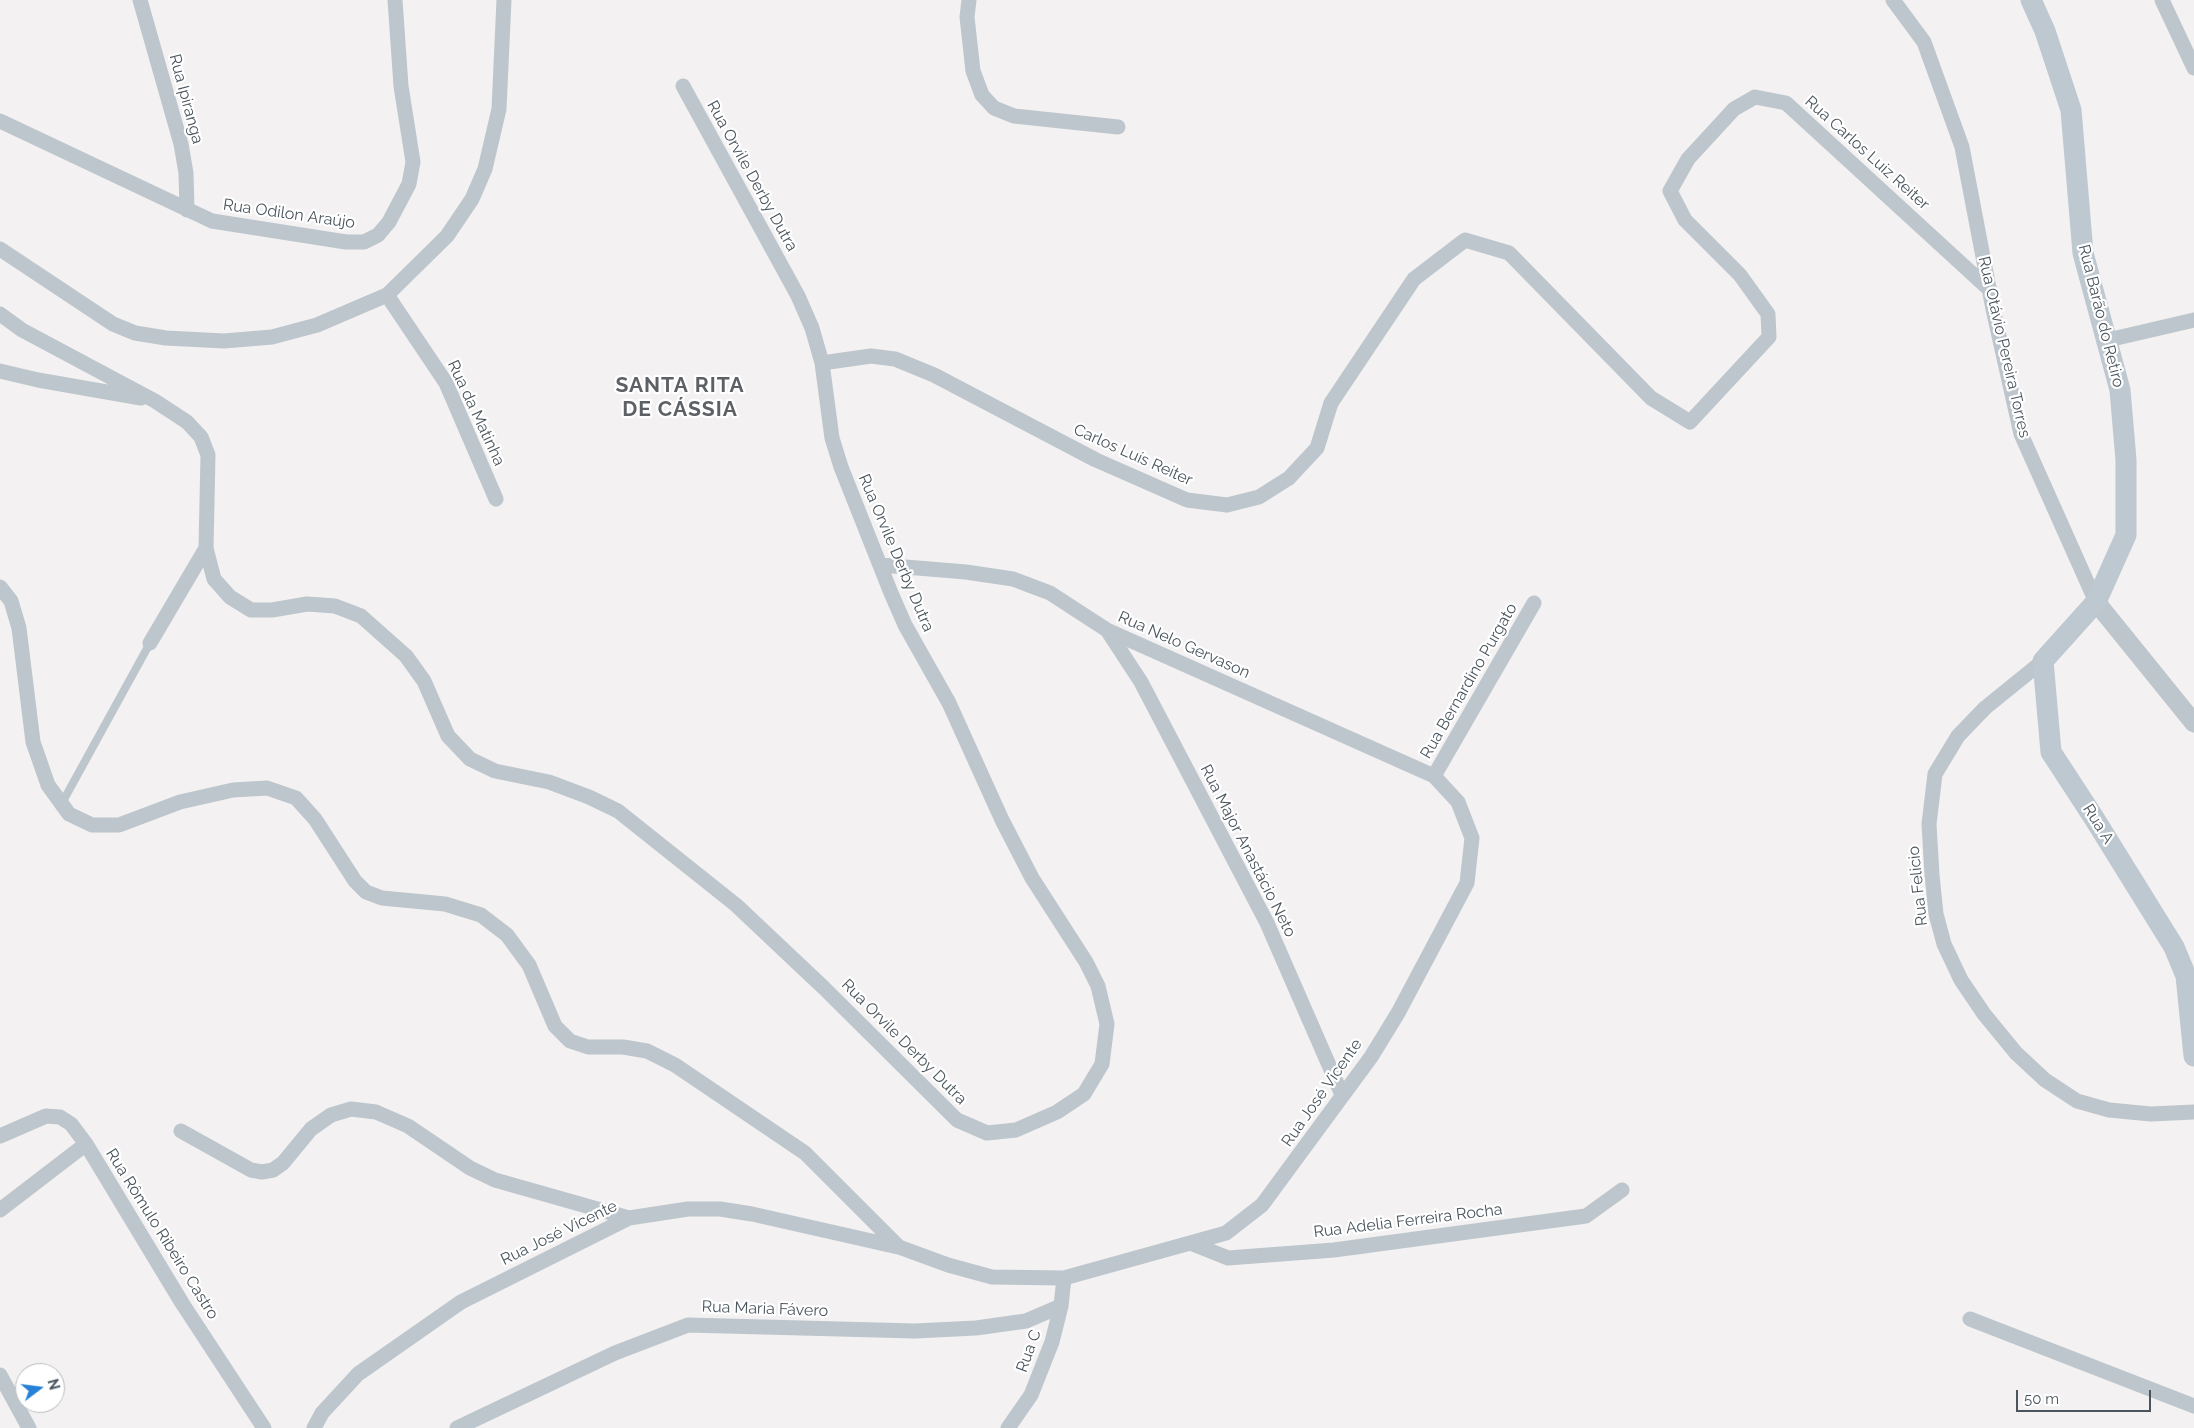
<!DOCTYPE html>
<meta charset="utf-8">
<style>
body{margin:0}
#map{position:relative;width:2194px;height:1428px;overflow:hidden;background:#f3f1f1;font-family:Raleway,sans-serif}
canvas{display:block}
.north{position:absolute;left:15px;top:1363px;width:50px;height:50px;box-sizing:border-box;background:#fff;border:1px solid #b7bbbe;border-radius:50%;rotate:75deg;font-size:14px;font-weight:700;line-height:20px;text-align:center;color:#4a555d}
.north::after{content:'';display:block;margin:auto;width:18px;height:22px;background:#2781d6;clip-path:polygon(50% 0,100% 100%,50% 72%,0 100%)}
.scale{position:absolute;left:2016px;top:1390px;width:135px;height:22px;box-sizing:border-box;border:2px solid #4a555d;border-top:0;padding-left:6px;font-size:15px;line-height:18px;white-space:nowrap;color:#4a555d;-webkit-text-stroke:4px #fff;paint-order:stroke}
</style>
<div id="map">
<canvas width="2194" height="1428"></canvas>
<div class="north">N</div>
<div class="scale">50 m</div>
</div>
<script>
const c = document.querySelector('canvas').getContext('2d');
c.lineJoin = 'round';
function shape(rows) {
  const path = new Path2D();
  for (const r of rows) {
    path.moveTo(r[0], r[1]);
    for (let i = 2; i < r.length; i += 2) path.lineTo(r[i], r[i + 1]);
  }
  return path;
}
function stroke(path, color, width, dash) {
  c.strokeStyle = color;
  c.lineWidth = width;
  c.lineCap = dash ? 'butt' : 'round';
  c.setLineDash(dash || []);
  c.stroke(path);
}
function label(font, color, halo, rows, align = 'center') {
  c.font = font + ' Raleway,sans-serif';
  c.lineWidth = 4.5;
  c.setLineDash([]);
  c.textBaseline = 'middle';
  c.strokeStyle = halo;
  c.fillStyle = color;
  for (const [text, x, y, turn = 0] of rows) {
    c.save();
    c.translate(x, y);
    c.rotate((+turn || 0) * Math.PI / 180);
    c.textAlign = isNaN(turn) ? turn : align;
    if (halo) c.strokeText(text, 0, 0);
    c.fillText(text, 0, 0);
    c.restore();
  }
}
const service = shape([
 [62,803,150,643]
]);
const minor = shape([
 [140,0,181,144,186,173,187,210],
 [969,0,967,17,973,71,982,95,994,108,1014,116,1118,127],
 [1893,0,1924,42,1962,147,1993,309,2021,434,2096,602],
 [2162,0,2194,68],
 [0,121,212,221,346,242,364,242,378,235,389,222,409,184,413,162,401,86,395,0],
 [0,249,113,324,135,333,166,338,224,341,272,337,317,325,387,295,447,236,472,199,485,169,499,109,504,0],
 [387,295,446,383,496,499],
 [0,314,22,330,155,401,187,422,201,437,208,455,206,548,214,579,230,597,251,610,272,610,307,604,335,606,361,616,406,656,424,681,448,736,470,759,495,771,549,782,589,797,618,811,736,905,824,988,957,1120,987,1133,1016,1130,1057,1112,1084,1094,1102,1064,1107,1024,1098,986,1086,962,1032,878,1002,820,949,703,905,625,891,593,841,467,832,438,822,363,812,328,798,296,683,86],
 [2108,340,2194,320],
 [822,363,871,356,895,359,934,375,1096,460,1187,500,1227,505,1259,497,1289,478,1317,448,1331,403,1414,279,1465,240,1509,253,1651,398,1690,422,1769,337,1768,314,1740,275,1685,220,1670,191,1688,159,1734,109,1755,97,1786,103,1990,290],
 [0,371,38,380,141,398],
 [0,587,11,601,19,628,33,742,48,785,69,814,92,825,119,825,180,802,233,790,267,788,296,798,315,819,355,881,366,892,382,898,445,904,481,915,507,935,529,965,555,1026,570,1041,588,1047,623,1047,647,1051,675,1065,805,1153,899,1247,948,1265,992,1277,1064,1278,1226,1233,1262,1205,1371,1057,1398,1013,1467,883,1472,838,1458,802,1434,776,1107,630,1050,593,1013,579,966,572,881,565],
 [1107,630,1141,682,1267,923,1342,1095],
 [150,643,206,548],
 [2043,661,1985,708,1958,736,1935,774,1929,824,1932,875,1936,914,1944,944,1961,980,1984,1014,2016,1053,2045,1080,2077,1101,2109,1110,2151,1114,2194,1112],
 [1434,776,1534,603],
 [181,1131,251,1170,262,1172,273,1170,283,1163,311,1129,331,1115,351,1109,376,1112,408,1126,470,1168,495,1180,629,1218],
 [0,1136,46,1116,60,1117,71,1124,86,1144,182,1303,264,1428],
 [0,1210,86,1144],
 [1193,1244,1228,1258,1334,1250,1586,1216,1622,1190],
 [1970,1319,2194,1406],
 [0,1375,29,1428],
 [314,1428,322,1413,358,1374,461,1302,629,1218,688,1209,720,1209,752,1214,898,1247],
 [457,1428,615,1353,688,1325,915,1331,976,1328,1026,1321,1061,1306],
 [1008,1428,1031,1395,1052,1342,1061,1306,1064,1278]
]);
const tertiary = shape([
 [2096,602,2194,723]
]);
const secondary = shape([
 [2031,0,2045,31,2071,110,2083,253,2120,390,2126,460,2126,535,2096,602,2043,661,2051,752,2094,818,2174,947,2186,976,2194,1056]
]);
const streetNames = [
 ["Rua Ipiranga",186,99,75],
 ["Rua Carlos Luiz Reiter",1867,153,42],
 ["Rua Orvile Derby Dutra",752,176,61],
 ["Rua Odilon Araújo",289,214,8],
 ["Rua Barão do Retiro",2101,316,76],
 ["Rua Otávio Pereira Torres",2004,347,77],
 ["Rua da Matinha",476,413,65],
 ["Carlos Luís Reiter",1133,455,24],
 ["Rua Orvile Derby Dutra",896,553,67],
 ["Rua Nelo Gervason",1184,645,24],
 ["Rua Bernardino Purgato",1469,681,-60],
 ["Rua A",2098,824,58],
 ["Rua Major Anastácio Neto",1248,851,63],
 ["Rua Felicio",1918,886,-96],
 ["Rua Orvile Derby Dutra",904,1042,45],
 ["Rua José Vicente",1322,1093,-55],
 ["Rua Adelia Ferreira Rocha",1408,1221,-7],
 ["Rua José Vicente",559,1233,-26],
 ["Rua Rômulo Ribeiro Castro",162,1234,58],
 ["Rua Maria Fávero",765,1309,2],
 ["Rua C",1029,1351,-70]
];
const districtNames = [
 ["SANTA RITA",680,386],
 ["DE CÁSSIA",680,410]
];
stroke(service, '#bdc6cc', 8);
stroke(minor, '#bdc6cc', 15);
stroke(tertiary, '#bdc6cc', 19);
stroke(secondary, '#bec8d0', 21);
label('16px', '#4a555d', '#fff', streetNames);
c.letterSpacing = '1px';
label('bold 21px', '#5d6165', '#fff', districtNames);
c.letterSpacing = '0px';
</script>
